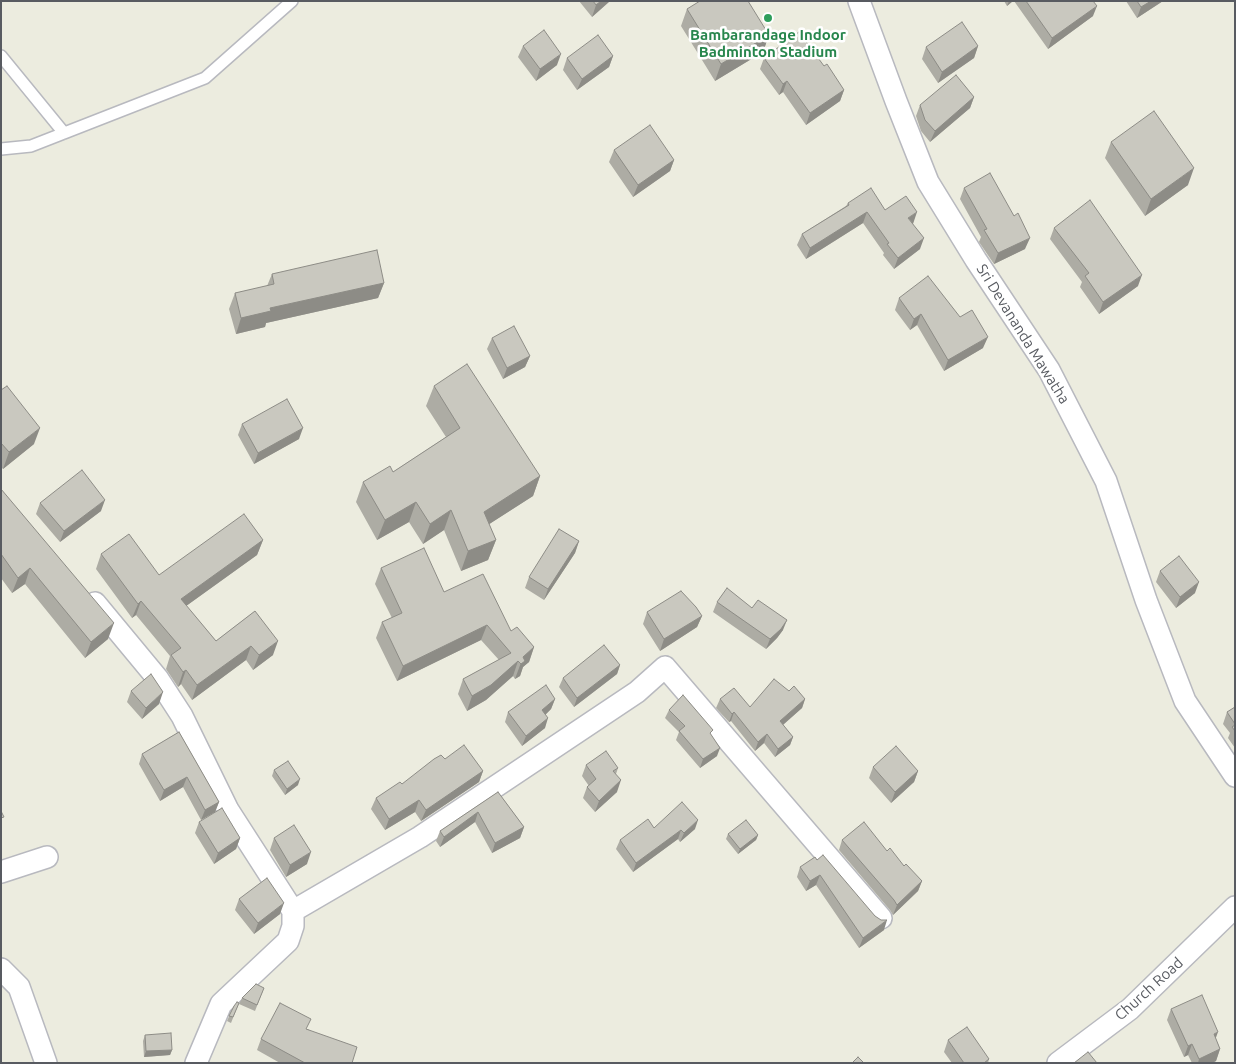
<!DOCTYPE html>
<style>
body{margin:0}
#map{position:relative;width:1236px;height:1064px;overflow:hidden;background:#ececdf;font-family:Ubuntu,sans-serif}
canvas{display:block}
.frame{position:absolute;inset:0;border:2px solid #585b61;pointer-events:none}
</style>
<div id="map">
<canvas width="1236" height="1064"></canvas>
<div class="frame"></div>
</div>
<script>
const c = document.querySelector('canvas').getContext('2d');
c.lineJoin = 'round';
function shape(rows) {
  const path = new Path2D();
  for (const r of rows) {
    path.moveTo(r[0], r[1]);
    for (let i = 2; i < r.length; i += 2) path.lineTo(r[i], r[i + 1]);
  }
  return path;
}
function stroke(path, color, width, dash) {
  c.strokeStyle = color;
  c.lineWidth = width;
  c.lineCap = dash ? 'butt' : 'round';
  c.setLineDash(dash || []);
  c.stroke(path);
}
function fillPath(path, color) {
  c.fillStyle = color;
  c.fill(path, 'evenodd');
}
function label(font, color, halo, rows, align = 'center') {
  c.font = font + ' Ubuntu,sans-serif';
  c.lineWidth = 5;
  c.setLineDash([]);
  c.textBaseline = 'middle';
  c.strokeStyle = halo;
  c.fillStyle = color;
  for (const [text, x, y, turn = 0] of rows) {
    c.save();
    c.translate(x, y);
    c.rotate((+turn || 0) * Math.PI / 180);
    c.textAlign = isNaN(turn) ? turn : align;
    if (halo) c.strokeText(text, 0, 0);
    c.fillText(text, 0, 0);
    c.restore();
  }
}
const service = shape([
 [1,56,64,133],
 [1,149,31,146,205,78,292,1]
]);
const minor = shape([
 [859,1,896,101,928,182,976,260,1049,370,1106,481,1146,600,1185,701,1235,776],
 [95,603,158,679,182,716,228,810,293,911],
 [1,872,47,857],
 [1,969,19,987,46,1063],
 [196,1063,221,1004,288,941,293,926,293,911,420,837,637,692,665,667,881,918],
 [1058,1063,1130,1009,1235,907]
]);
const wall = shape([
 [579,1,610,1,592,17],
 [1004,1,1013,1,1007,6],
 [1014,1,1093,1,1093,16,1048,49],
 [1126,1,1163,1,1137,18],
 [687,9,769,35,763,52,715,81,681,26],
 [523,46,557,65,536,81,518,57],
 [978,46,974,58,938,83,922,59,926,47],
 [613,56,609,67,577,90,563,70,567,58],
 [764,58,844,90,840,101,806,125,783,92,779,95,760,69],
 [974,97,970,108,930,142,921,131,916,116,920,105],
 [1111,142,1188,185,1145,216,1105,158],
 [614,150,674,160,670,171,633,197,609,162],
 [964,188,1025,249,994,264,979,242,981,237,960,199],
 [848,203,885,210,913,224,920,249,894,269,883,255,884,253,863,223,806,259,797,245,802,234,846,206],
 [1054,228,1138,286,1099,314,1080,287,1082,282,1050,239],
 [272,274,384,283,378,298,266,323,265,327,236,334,229,309,235,293,267,286],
 [899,298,983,348,944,371,917,325,910,330,895,310],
 [492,338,530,356,525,367,503,379,487,349],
 [434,386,540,476,533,496,489,524,496,540,488,560,461,571,444,530,423,544,409,522,377,540,356,502,363,482,393,472,446,437,426,406],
 [1,390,34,444,3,469,1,467],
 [242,424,299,439,254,464,238,435],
 [1,489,108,639,85,658,25,584,12,593,1,578],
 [40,503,101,511,60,542,36,514],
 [263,540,257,555,186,606,216,641,255,611,273,655,253,670,246,660,192,700,181,684,178,687,166,669,170,656,136,615,132,618,96,569,101,554,159,575],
 [579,541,575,553,544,600,525,588,529,577],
 [381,568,444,592,511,631,534,647,529,662,523,667,520,676,515,679,513,676,486,700,467,711,458,694,463,679,499,660,481,640,397,681,376,638,382,622,392,618,375,584],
 [1160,571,1195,593,1176,608,1156,582],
 [717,602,783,630,777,638,766,649,713,612],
 [647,612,702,616,697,627,660,651,643,624],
 [620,665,617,674,574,707,559,687,563,678],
 [131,691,159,704,142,719,127,702],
 [789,691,805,699,802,708,783,725,793,737,790,745,775,757,764,743,755,751,731,721,729,722,716,708,720,699,750,707],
 [555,699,551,709,546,714,545,728,522,746,505,722,508,712],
 [1235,707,1235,748,1228,738,1230,733,1223,724,1227,712],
 [669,710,711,735,717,756,700,768,676,740,679,732,665,718],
 [179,732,219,802,215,812,201,820,183,787,160,801,139,764,142,754],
 [445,759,483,771,479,782,421,821,415,812,385,830,371,809,376,798,402,784],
 [586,765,618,768,616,774,617,792,595,812,583,798,587,787,589,786,582,776],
 [873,767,918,771,914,782,891,803,869,778],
 [274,770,298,785,285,795,272,776],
 [498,792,524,827,520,838,492,853,475,822,440,847,436,841,440,831],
 [199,822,240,838,236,849,214,864,195,833],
 [654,828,695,829,680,842,678,839,633,872,616,849,620,840],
 [728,834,758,835,756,840,738,854,726,839],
 [274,838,307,864,286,877,270,850],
 [842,840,887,851,922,881,918,891,893,915,890,910,839,850],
 [817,860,884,930,859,948,816,885,806,891,797,877,800,867],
 [239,899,280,914,254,934,235,910],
 [264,988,255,1011,239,1004,242,998],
 [239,1003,231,1023,227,1021,234,1006],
 [1171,1009,1216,1039,1220,1049,1216,1061,1212,1063,1192,1063,1188,1055,1184,1057,1167,1020],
 [308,1029,352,1063,280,1063,257,1050,261,1039],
 [145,1035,172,1050,170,1055,144,1057,143,1041],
 [948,1040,989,1059,988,1063,952,1063,944,1052]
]);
const shadedWall = shape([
 [601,1,610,1,592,17,596,5],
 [1009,1,1013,1,1007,6],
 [1151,1,1163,1,1137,18,1141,7],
 [1097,6,1093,16,1048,49,1052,38],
 [769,35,763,52,715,81,721,64],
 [978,46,974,58,938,83,942,72],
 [561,54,557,65,536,81,540,69],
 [613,56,609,67,577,90,582,79],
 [787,81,783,92,779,95,783,84],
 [844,90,840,101,806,125,810,113],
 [974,97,970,108,930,142,935,131],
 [674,160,670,171,633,197,638,185],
 [1194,168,1188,185,1145,216,1151,199],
 [867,212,863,223,806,259,810,248],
 [917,212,913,224,908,218],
 [924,238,920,249,894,269,898,258],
 [1030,238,1025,249,994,264,998,253],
 [1142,275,1138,286,1099,314,1103,302],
 [384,283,378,298,266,323,265,327,236,334,241,318,270,308],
 [921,314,917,325,910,330,914,319],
 [988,337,983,348,944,371,948,360],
 [530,356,525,367,503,379,507,368],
 [40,428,34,444,3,469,9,452],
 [303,428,299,439,254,464,258,453],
 [540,476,533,496,477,532,484,512],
 [105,500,101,511,60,542,64,531],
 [416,502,409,522,377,540,385,520],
 [451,510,444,530,423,544,430,524],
 [263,540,257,555,175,614,181,599],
 [496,540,488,560,461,571,468,551],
 [579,541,575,553,544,600,548,589],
 [30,568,25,584,12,593,18,578],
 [1199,582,1195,593,1176,608,1180,597],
 [141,601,136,615,132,618,138,604],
 [702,616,697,627,660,651,664,639],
 [787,620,783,630,777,638,766,649,770,639],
 [114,623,108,639,85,658,91,642],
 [487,625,481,640,397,681,403,666],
 [278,641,273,655,253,670,259,655],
 [251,646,246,660,192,700,197,685],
 [534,647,529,662,523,667,520,676,515,679,523,657],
 [518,661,513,676,486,700,467,711,472,696],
 [620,665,617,674,574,707,577,698],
 [186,670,181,684,178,687,183,672],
 [163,692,159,704,142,719,146,708],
 [555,699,551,709,539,721,542,710],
 [805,699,802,708,777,730,780,721],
 [734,712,731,721,729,722,732,714],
 [548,718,545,728,522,746,526,736],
 [767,734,764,743,755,751,758,742],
 [793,737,790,745,775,757,778,749],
 [720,748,717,756,700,768,703,759],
 [483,771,479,782,421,821,426,810],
 [918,771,914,782,891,803,895,792],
 [187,777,183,787,160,801,164,790],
 [300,779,298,785,285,795,287,789],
 [621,780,617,792,595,812,599,801],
 [419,800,415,812,385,830,389,819],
 [219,802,215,812,201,820,205,810],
 [478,812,475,822,440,847,444,837],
 [698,820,695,829,680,842,684,833],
 [524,827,520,838,492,853,495,843],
 [681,830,678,839,633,872,636,863],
 [758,835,756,840,738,854,740,849],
 [240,838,236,849,214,864,218,853],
 [311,852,307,864,286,877,290,865],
 [820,875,816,885,806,891,810,881],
 [922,881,918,891,893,915,897,905],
 [284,903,280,914,254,934,258,923],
 [887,920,884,930,859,948,863,938],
 [1218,1032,1214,1043,1214,1034],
 [1192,1044,1188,1055,1184,1057,1188,1046],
 [1220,1049,1216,1061,1212,1063,1198,1063,1199,1059],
 [172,1050,170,1055,144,1057,146,1051]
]);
const building = shape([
 [593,1,601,1,596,5,593,1],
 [700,1,748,1,769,35,721,64,687,9,700,1],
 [1026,1,1093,1,1097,6,1052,38,1026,1],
 [1137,1,1151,1,1141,7,1137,1],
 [962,22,978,46,942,72,926,47,962,22],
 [544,30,561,54,540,69,523,46,544,30],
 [799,32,824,66,827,64,844,90,810,113,787,81,783,84,764,58,799,32],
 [598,35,613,56,582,79,567,58,598,35],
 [956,75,974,97,935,131,925,120,920,105,956,75],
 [1154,111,1194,168,1151,199,1111,142,1154,111],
 [650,125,674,160,638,185,614,150,650,125],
 [990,173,1014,216,1018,213,1030,238,998,253,984,230,987,229,964,188,990,173],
 [871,188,885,210,906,196,917,212,908,218,924,238,898,258,887,244,889,243,867,212,810,248,802,234,849,205,848,203,871,188],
 [1090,200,1142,275,1103,302,1085,276,1089,273,1054,228,1090,200],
 [377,250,384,283,270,308,271,311,241,318,235,293,274,284,272,274,377,250],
 [928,276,960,317,972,310,988,337,948,360,921,314,914,319,899,298,928,276],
 [514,326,530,356,507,368,492,338,514,326],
 [467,364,540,476,484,512,496,540,468,551,451,510,430,524,416,502,385,520,363,482,390,466,393,472,460,428,434,386,467,364],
 [7,386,40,428,9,452,1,443,1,390,7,386],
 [287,399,303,428,258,453,242,424,287,399],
 [82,470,105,500,64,531,40,503,82,470],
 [1,489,114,623,91,642,30,568,18,578,1,554,1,489],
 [244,514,263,540,181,599,216,641,255,611,278,641,259,655,251,646,197,685,186,670,183,672,171,655,181,648,141,601,138,604,101,554,129,534,159,575,244,514],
 [559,529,579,541,548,589,529,577,559,529],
 [424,548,444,592,483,574,511,631,517,627,534,647,523,657,525,661,521,664,518,661,491,685,472,696,463,679,511,653,487,625,403,666,382,622,402,613,381,568,424,548],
 [1179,556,1199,582,1180,597,1160,571,1179,556],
 [727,588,752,608,758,600,787,620,781,629,770,639,717,602,727,588],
 [681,591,696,607,702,616,664,639,647,612,681,591],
 [604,645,620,665,577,698,563,678,604,645],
 [151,674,163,692,146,708,131,691,151,674],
 [774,679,789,691,794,686,805,699,780,721,793,737,778,749,767,734,758,742,734,712,732,714,720,699,734,688,750,707,774,679],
 [546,685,555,699,542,710,548,718,526,736,508,712,546,685],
 [683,695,713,730,710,733,720,748,703,759,679,731,685,726,669,710,683,695],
 [1235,707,1235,724,1227,712,1235,707],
 [1235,725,1235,731,1232,727,1235,725],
 [179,732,219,802,205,810,187,777,164,790,142,754,179,732],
 [464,745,483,771,426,810,419,800,389,819,376,798,400,782,402,784,434,759,441,755,445,759,464,745],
 [896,746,918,771,895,792,873,767,896,746],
 [606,751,618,768,613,771,621,780,599,801,587,787,596,779,586,765,606,751],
 [288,761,300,779,287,789,274,770,288,761],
 [498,792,524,827,495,843,478,812,444,837,440,831,498,792],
 [682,802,698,820,684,833,681,830,636,863,620,840,648,819,654,828,682,802],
 [222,808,240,838,218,853,199,822,222,808],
 [1,811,4,817,1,818,1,811],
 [746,820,758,835,740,849,728,834,746,820],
 [864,822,887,851,890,848,904,866,906,864,922,881,897,905,894,900,842,840,864,822],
 [294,825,311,852,290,865,274,838,294,825],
 [823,855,875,916,881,920,887,920,863,938,820,875,810,881,800,867,815,857,817,860,823,855],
 [267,878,284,903,258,923,239,899,267,878],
 [256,984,264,988,257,1005,242,998,256,984],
 [1202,995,1218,1032,1214,1034,1220,1049,1199,1059,1192,1044,1188,1046,1171,1009,1202,995],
 [237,1002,239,1003,233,1017,229,1016,234,1006,237,1002],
 [280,1003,311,1019,306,1029,357,1047,352,1063,305,1063,261,1039,280,1003],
 [967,1027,989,1059,984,1063,964,1063,948,1040,967,1027],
 [171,1033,172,1050,146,1051,145,1035,171,1033],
 [1088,1052,1097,1063,1074,1063,1088,1052],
 [858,1057,864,1063,852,1063,858,1057]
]);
const markers = [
 [768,18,5,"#2e9e5b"]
];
const leisureNames = [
 ["Bambarandage Indoor",768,35],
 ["Badminton Stadium",768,52]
];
const streetNames = [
 ["Sri Devananda Mawatha",1023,334,58],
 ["Church Road",1149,989,-42]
];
stroke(service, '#b8b9bf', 14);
stroke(minor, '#b8b9bf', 24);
stroke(service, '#fff', 11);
stroke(minor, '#fff', 21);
fillPath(wall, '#adaca4');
fillPath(shadedWall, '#8d8c86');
fillPath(building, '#c9c8bf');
stroke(building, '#8d8c86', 1);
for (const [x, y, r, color] of markers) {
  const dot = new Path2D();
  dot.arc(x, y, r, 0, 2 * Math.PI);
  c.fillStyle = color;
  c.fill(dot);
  stroke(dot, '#fff', 2);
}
label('bold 15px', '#27864d', '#fff', leisureNames);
label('15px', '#585b61', '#fff', streetNames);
</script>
